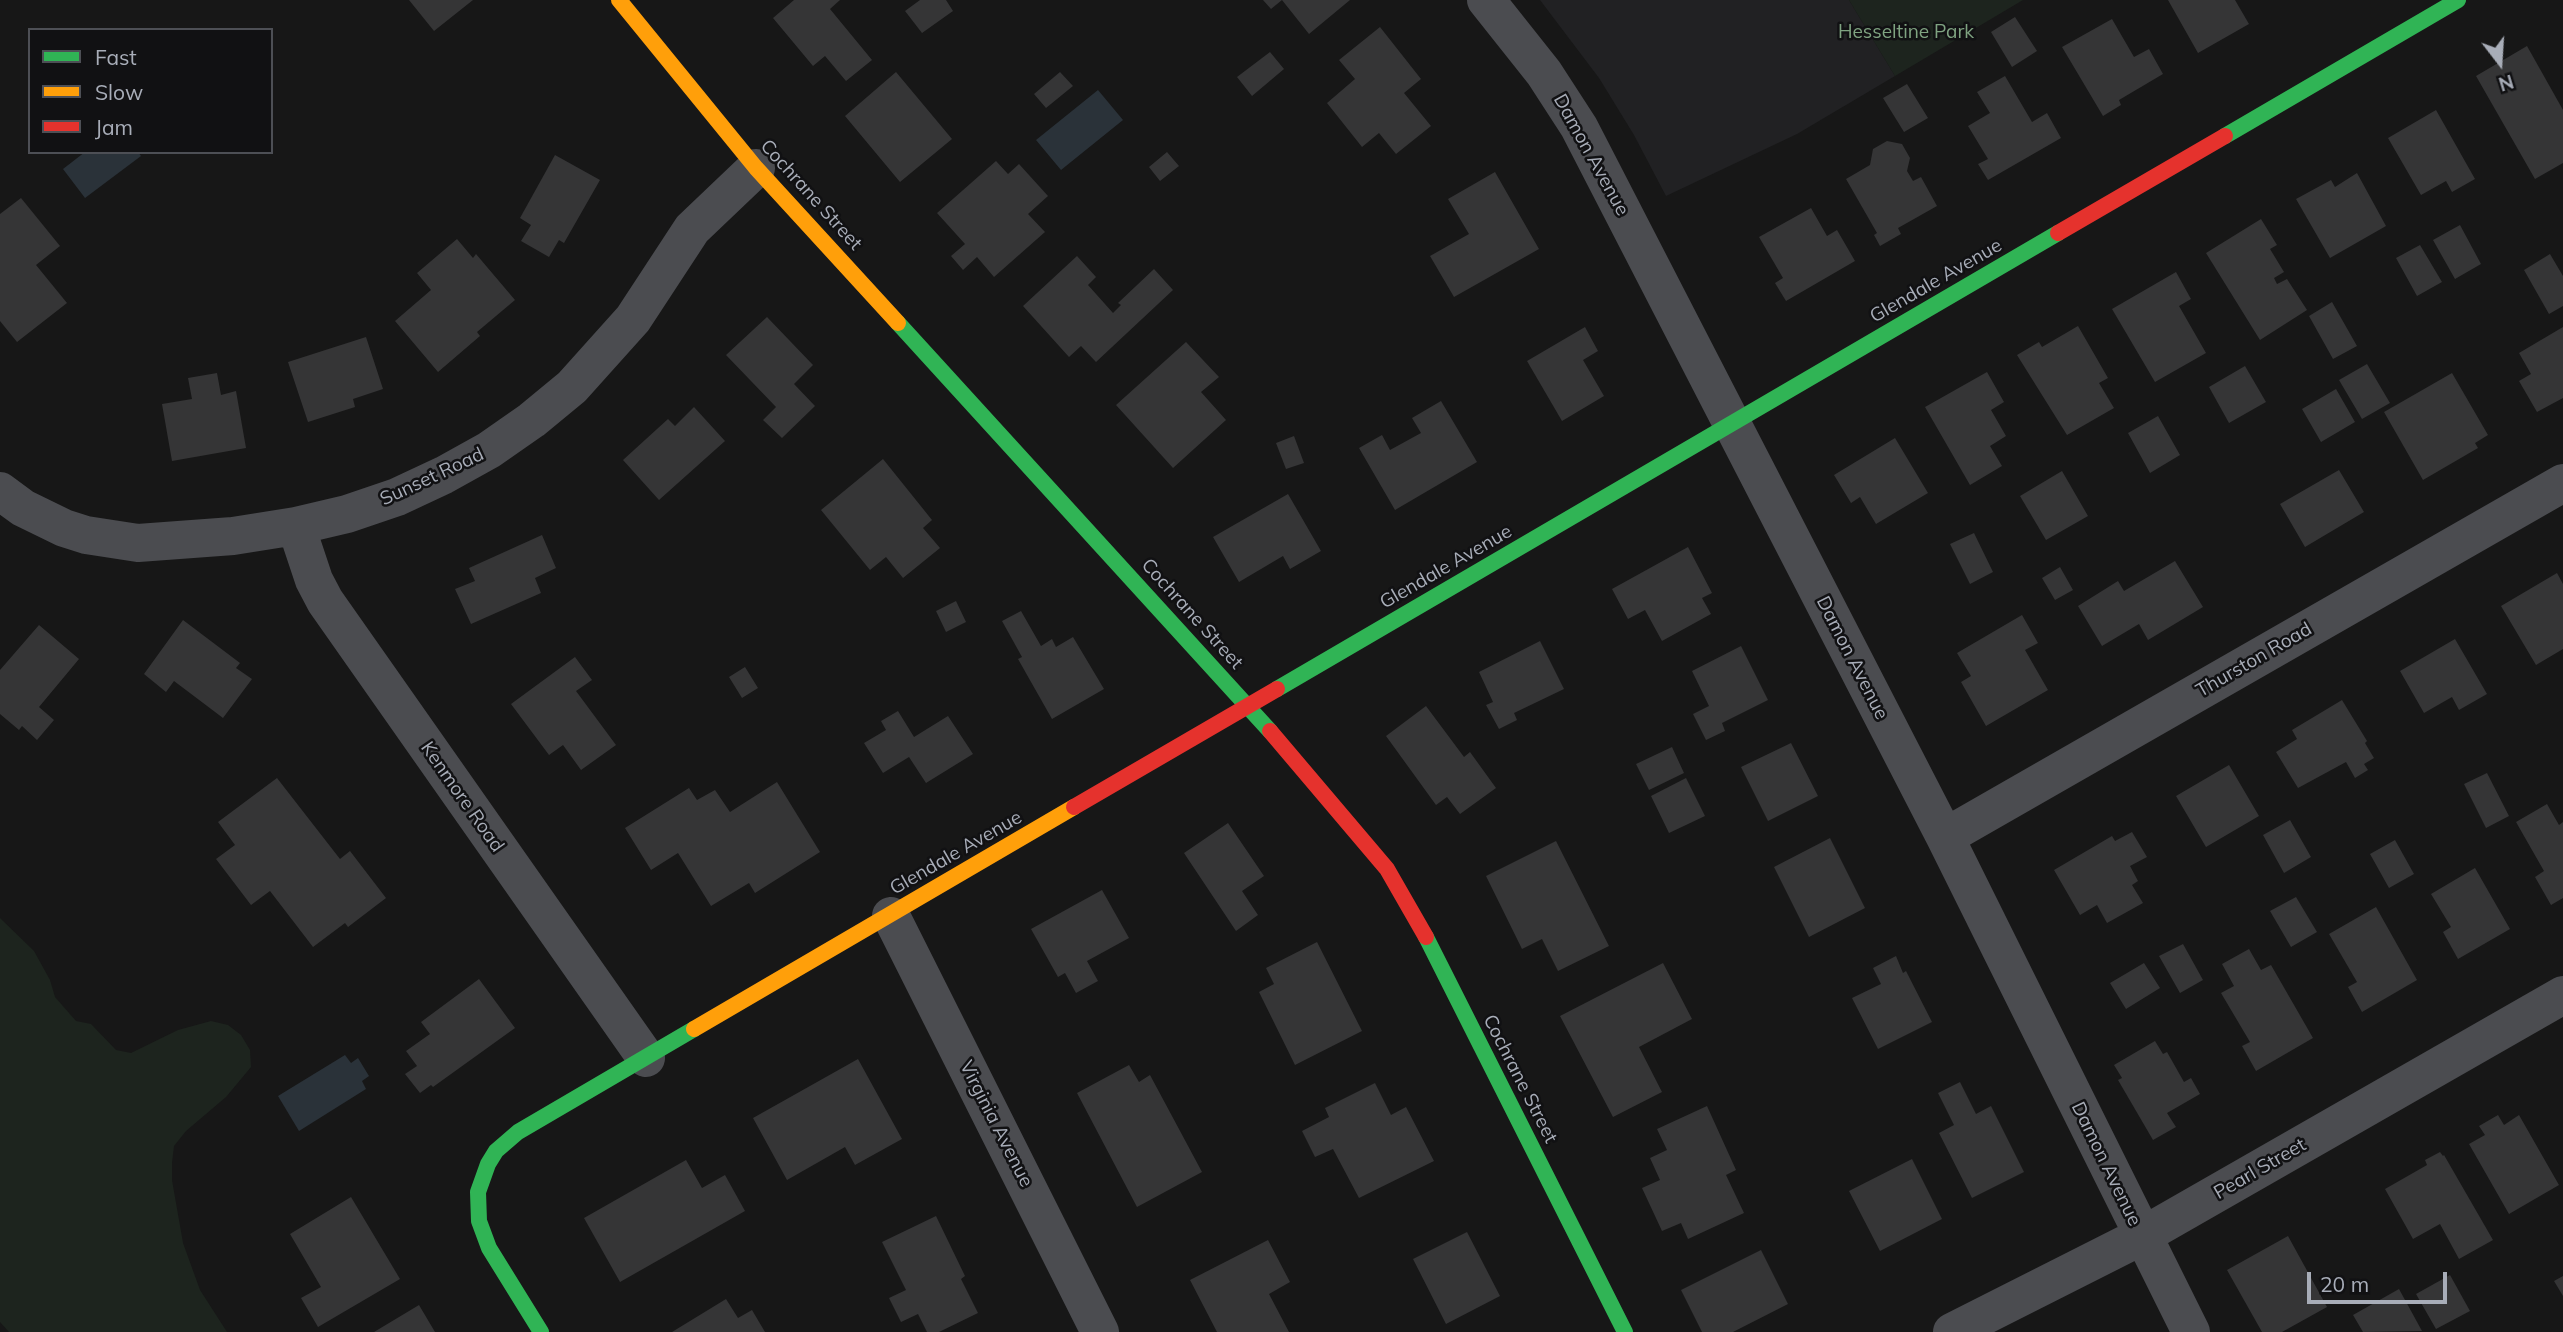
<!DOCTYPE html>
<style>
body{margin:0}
#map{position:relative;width:2563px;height:1332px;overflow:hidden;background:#171717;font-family:Mulish,sans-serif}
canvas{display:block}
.legend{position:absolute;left:28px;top:28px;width:245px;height:126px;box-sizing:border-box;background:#111113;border:2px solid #4d4f55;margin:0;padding:9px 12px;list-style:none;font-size:21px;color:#a8adb8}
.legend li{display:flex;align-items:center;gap:14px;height:35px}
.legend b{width:35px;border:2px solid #4d4f55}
.north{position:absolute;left:2465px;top:28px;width:70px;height:70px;-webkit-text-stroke:5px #111113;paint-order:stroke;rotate:163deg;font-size:19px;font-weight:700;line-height:28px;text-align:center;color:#a8adb8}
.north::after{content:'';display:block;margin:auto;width:24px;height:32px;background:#a8adb8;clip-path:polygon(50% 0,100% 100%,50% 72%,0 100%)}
.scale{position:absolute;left:2307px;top:1272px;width:140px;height:32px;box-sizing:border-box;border:4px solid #a8adb8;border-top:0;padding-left:9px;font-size:21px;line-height:24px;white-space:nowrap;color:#a8adb8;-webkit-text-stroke:5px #111113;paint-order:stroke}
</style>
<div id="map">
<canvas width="2563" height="1332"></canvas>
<ul class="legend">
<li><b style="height:9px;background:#30b455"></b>Fast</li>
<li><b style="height:9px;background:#ff9f0a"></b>Slow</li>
<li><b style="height:9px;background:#e5322d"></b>Jam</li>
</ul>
<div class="north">N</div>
<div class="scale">20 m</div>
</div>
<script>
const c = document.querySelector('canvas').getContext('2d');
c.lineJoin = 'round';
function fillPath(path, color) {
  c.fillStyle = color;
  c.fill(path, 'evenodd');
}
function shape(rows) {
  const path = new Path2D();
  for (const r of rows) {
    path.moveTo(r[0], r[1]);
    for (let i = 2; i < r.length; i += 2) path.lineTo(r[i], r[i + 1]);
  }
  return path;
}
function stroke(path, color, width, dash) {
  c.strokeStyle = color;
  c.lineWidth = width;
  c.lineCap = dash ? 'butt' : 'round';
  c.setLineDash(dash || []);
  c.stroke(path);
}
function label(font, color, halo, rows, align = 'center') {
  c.font = font + ' Mulish,sans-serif';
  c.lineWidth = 5;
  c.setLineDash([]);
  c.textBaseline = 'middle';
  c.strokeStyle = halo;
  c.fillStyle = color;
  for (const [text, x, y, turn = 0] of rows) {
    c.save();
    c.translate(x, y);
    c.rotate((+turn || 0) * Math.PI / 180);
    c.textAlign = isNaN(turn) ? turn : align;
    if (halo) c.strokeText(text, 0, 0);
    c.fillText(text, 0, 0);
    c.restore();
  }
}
const built = shape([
 [1540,0,1849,0,1895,76,1797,134,1666,196,1634,135,1599,78]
]);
const green = shape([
 [1849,0,2023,0,1895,76],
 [0,918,34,951,50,980,55,997,76,1021,91,1024,116,1050,131,1053,178,1030,211,1021,228,1025,241,1035,250,1050,251,1067,226,1097,186,1131,174,1146,172,1163,172,1180,183,1243,200,1290,227,1332,9,1332,0,1322]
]);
const water = shape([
 [1098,90,1123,120,1061,170,1036,140],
 [85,152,138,152,141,156,85,198,63,169],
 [345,1055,351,1063,358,1058,369,1076,362,1081,366,1089,299,1131,278,1096]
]);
const building = shape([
 [409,0,473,0,434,31],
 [794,0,840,0,830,9,872,60,846,81,825,56,813,66,773,18],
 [920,0,946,0,953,11,922,33,905,11],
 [1263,0,1282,0,1271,9],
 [1282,0,1350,0,1309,34],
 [2168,0,2235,0,2249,24,2198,53],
 [2015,17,2037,51,2012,67,1991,32],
 [2112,19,2134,57,2149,49,2163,74,2119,100,2121,105,2103,116,2062,47],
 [1380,27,1421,79,1404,93,1431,126,1396,154,1379,133,1362,147,1327,103,1355,79,1339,60],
 [2527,46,2563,110,2563,163,2535,179,2476,76],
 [1270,52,1284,69,1252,96,1237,77],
 [896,72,952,139,900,182,845,116],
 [1060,72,1073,86,1046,108,1034,94],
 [2005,76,2032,122,2047,113,2061,138,1988,180,1978,164,1988,159,1968,126,1990,113,1977,92],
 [1907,84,1928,118,1904,132,1883,98],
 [2436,110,2475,179,2452,192,2446,181,2421,195,2388,138],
 [1887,141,1902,144,1910,158,1907,171,1913,181,1921,177,1937,206,1898,228,1901,234,1880,246,1874,235,1877,233,1846,179,1870,165,1873,149],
 [1167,152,1179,166,1160,181,1149,167],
 [555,155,600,180,564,243,559,240,549,257,521,241,531,225,520,218],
 [996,161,1008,174,1019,164,1048,196,1028,214,1045,232,994,277,977,257,963,270,951,256,965,244,937,213],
 [1495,172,1539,249,1454,297,1430,256,1469,234,1448,199],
 [2357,173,2386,226,2330,258,2296,199,2331,180,2335,187],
 [21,198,60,246,36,265,67,303,17,342,0,321,0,214],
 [1811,208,1827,236,1837,230,1855,261,1786,301,1775,283,1783,278,1759,237],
 [2261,219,2277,245,2270,249,2284,272,2274,278,2277,284,2287,279,2307,310,2260,340,2206,253],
 [2460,225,2481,264,2455,279,2433,240],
 [457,239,473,258,476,254,515,300,477,332,480,336,438,372,395,321,431,290,417,273],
 [2420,245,2442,282,2417,296,2396,258],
 [2550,254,2563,276,2563,306,2549,314,2524,270],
 [1077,256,1096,277,1088,285,1113,313,1121,305,1118,303,1154,269,1173,290,1096,362,1081,346,1069,357,1023,306],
 [2176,272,2191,299,2179,306,2206,353,2155,382,2112,309],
 [2332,302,2357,346,2333,359,2309,316],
 [767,317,813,365,794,384,815,406,782,438,763,420,776,407,726,355],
 [2078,326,2108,378,2099,383,2114,408,2067,435,2017,355,2039,342,2042,347],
 [1585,327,1598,351,1583,360,1604,396,1562,421,1527,361],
 [2563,327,2563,398,2537,412,2519,381,2531,374,2519,353],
 [366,337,383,389,353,399,355,407,308,422,288,362],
 [1186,342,1219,377,1201,392,1226,420,1173,468,1116,405],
 [2367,364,2390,403,2362,419,2339,380],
 [2245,366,2266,402,2229,423,2209,387],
 [1987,372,2004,402,1991,410,2006,436,1990,446,2002,466,1970,485,1925,407],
 [217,373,221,395,236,391,246,448,172,461,162,404,192,399,188,378],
 [2452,373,2488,435,2475,443,2478,448,2423,480,2384,412],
 [2336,389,2355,422,2321,442,2302,409],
 [1441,401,1477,462,1395,510,1359,448,1382,435,1390,450,1421,433,1412,418],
 [694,407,725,441,659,500,623,460,668,419,675,426],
 [2158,416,2180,455,2150,473,2128,433],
 [1294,436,1304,463,1286,469,1276,443],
 [1895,438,1928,493,1876,524,1860,497,1851,503,1834,475],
 [883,459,932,520,923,528,940,548,903,578,886,557,870,570,821,510],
 [2339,470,2364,512,2305,547,2280,504],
 [2062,471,2088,516,2046,540,2020,496],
 [1288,494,1321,551,1290,569,1283,556,1239,582,1213,537],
 [1974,533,1993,572,1970,584,1950,544],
 [542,535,556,568,535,578,541,593,471,624,455,589,475,581,469,568],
 [1688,547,1712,593,1702,598,1711,614,1662,641,1645,610,1628,619,1612,589],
 [2175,561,2203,607,2148,640,2139,624,2102,646,2078,606,2118,581,2124,591],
 [2060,567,2073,590,2055,600,2042,578],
 [2557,573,2563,584,2563,649,2536,665,2501,606],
 [956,601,966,622,946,632,936,611],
 [1021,611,1041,646,1052,639,1056,647,1073,637,1104,689,1052,719,1018,659,1022,657,1002,621],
 [2022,615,2038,643,2025,650,2048,690,1986,726,1961,682,1971,676,1957,653],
 [183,620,240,663,236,668,252,679,223,718,174,681,166,692,144,674],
 [39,625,79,659,39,707,54,720,37,740,22,726,19,730,0,714,0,670],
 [2455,639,2487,694,2459,710,2452,697,2424,713,2400,671],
 [1540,641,1564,689,1514,713,1517,720,1499,729,1486,705,1493,702,1479,672],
 [1741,646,1768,700,1722,723,1725,731,1706,740,1693,714,1709,706,1692,671],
 [575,657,592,680,576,691,616,745,581,770,563,745,549,755,511,704],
 [745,667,758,688,742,698,729,677],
 [2342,700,2367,741,2365,743,2374,758,2364,764,2368,770,2355,778,2346,762,2298,788,2276,752,2297,739,2292,730],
 [1426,706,1464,757,1470,752,1496,788,1460,814,1447,797,1436,805,1386,736],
 [898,711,914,737,948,716,973,754,926,783,909,757,883,773,864,743,886,730,881,721],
 [1791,743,1818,796,1768,821,1741,767],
 [1672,747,1684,773,1649,790,1636,764],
 [2229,765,2259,816,2206,847,2176,796],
 [2487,773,2509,816,2486,828,2464,784],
 [277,778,340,859,350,851,386,898,348,927,345,923,313,947,270,891,251,905,216,859,235,845,218,822],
 [1686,778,1705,816,1669,833,1651,796],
 [777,782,820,852,755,893,749,883,711,906,678,853,651,870,625,828,689,788,697,800,715,790,730,812],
 [2547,804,2559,825,2563,822,2563,898,2551,905,2535,877,2544,871,2516,822],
 [2290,820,2311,857,2284,873,2263,835],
 [1228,823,1264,876,1242,891,1258,915,1236,931,1184,853],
 [2132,832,2147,857,2130,866,2138,881,2132,885,2143,903,2107,923,2097,905,2080,915,2054,870,2112,836,2115,841],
 [1830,838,1865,908,1809,937,1774,867],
 [2395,840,2414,874,2389,888,2370,854],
 [1556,841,1609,946,1558,971,1542,939,1522,949,1486,876],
 [2475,868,2510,929,2458,959,2443,932,2451,927,2431,894],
 [1102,890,1129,938,1087,961,1098,981,1076,993,1065,973,1058,977,1031,929],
 [2296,897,2317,932,2291,947,2270,911],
 [2376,907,2417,980,2362,1012,2348,987,2357,982,2329,934],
 [1317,942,1362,1031,1295,1065,1259,992,1274,984,1266,968],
 [2183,944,2203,980,2180,993,2159,956],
 [2249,949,2261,970,2271,965,2313,1038,2256,1071,2242,1046,2250,1042,2221,993,2234,986,2222,964],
 [1896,956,1903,973,1906,971,1932,1022,1878,1049,1852,998,1881,984,1873,968],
 [1663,963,1692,1019,1639,1047,1662,1092,1613,1117,1560,1016],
 [2144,963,2160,988,2126,1009,2110,983],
 [479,979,515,1028,433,1087,431,1085,420,1093,405,1074,417,1066,406,1051,430,1034,421,1022],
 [2155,1041,2163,1054,2167,1052,2184,1082,2191,1078,2200,1094,2167,1113,2176,1127,2153,1140,2118,1080,2122,1078,2114,1065],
 [858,1059,902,1139,855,1165,845,1147,787,1180,753,1118],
 [1129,1065,1139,1082,1150,1075,1202,1172,1137,1207,1077,1093],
 [1960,1082,1976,1114,1991,1106,2024,1172,1972,1198,1939,1133,1954,1125,1938,1093],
 [1375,1083,1391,1115,1406,1107,1434,1161,1359,1198,1333,1149,1315,1157,1302,1131,1329,1117,1325,1108],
 [1707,1106,1736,1170,1726,1175,1744,1213,1688,1239,1681,1223,1662,1231,1642,1188,1660,1180,1650,1158,1667,1150,1657,1129],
 [2498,1115,2504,1125,2519,1115,2559,1185,2509,1214,2469,1144,2485,1135,2479,1126],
 [2440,1152,2443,1156,2444,1155,2493,1240,2459,1259,2440,1224,2413,1239,2385,1189,2427,1165,2425,1160],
 [1912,1159,1942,1219,1880,1251,1849,1191],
 [686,1160,702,1188,725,1175,745,1211,620,1282,584,1218],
 [351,1197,400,1279,318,1327,301,1298,321,1287,290,1234],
 [936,1216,965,1276,961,1279,978,1313,939,1332,927,1332,918,1314,901,1322,889,1298,906,1290,882,1242],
 [1467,1232,1500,1296,1446,1324,1413,1259],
 [2288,1236,2327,1307,2282,1332,2262,1332,2227,1270],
 [1268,1240,1290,1282,1269,1294,1289,1332,1217,1332,1190,1280],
 [1761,1250,1788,1304,1733,1332,1702,1332,1681,1290],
 [2450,1275,2470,1311,2436,1329,2416,1294],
 [2563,1276,2563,1296,2554,1281],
 [2399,1289,2422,1331,2363,1332,2353,1315],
 [726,1299,738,1318,752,1310,765,1332,672,1332],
 [419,1305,435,1332,374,1332]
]);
const street = shape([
 [1486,0,1544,73,1579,127,1945,837,2191,1332],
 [0,491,23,508,64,528,86,535,138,543,233,536,296,526,347,514,397,497,444,475,489,450,532,420,572,387,633,319,692,229,756,168],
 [296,526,314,580,325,601,646,1058],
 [1945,837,2563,483],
 [891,916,1100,1332],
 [1952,1332,2142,1236,2563,995]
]);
const fast = shape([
 [2225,136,2458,0],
 [898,323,1270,731],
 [1277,689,2058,233],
 [1426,937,1625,1332],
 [541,1332,489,1248,479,1221,478,1192,488,1164,496,1151,518,1132,694,1029]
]);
const slow = shape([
 [619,0,756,168,898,323],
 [694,1029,1074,807]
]);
const jam = shape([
 [2058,233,2225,136],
 [1270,731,1387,869,1426,937],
 [1074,807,1277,689]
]);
const parkNames = [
 ["Hesseltine Park",1906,32]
];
const streetNames = [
 ["Damon Avenue",1591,155,61],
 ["Cochrane Street",811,195,48],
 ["Glendale Avenue",1936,281,-30],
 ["Sunset Road",432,477,-25],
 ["Glendale Avenue",1446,567,-30],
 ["Cochrane Street",1192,614,48],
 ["Damon Avenue",1852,658,63],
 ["Thurston Road",2254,660,-30],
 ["Kenmore Road",462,797,55],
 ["Glendale Avenue",956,853,-30],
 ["Cochrane Street",1520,1079,63],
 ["Virginia Avenue",996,1124,63],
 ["Damon Avenue",2106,1164,64],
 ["Pearl Street",2260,1169,-30]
];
fillPath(built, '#212123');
fillPath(green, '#1d241e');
fillPath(water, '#2a3239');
fillPath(building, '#353536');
stroke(street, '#4b4c50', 38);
stroke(fast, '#30b455', 16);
stroke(slow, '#ff9f0a', 16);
stroke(jam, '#e5322d', 16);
label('19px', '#7fa381', '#111113', parkNames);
label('19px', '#a8adb8', '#111113', streetNames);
</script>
